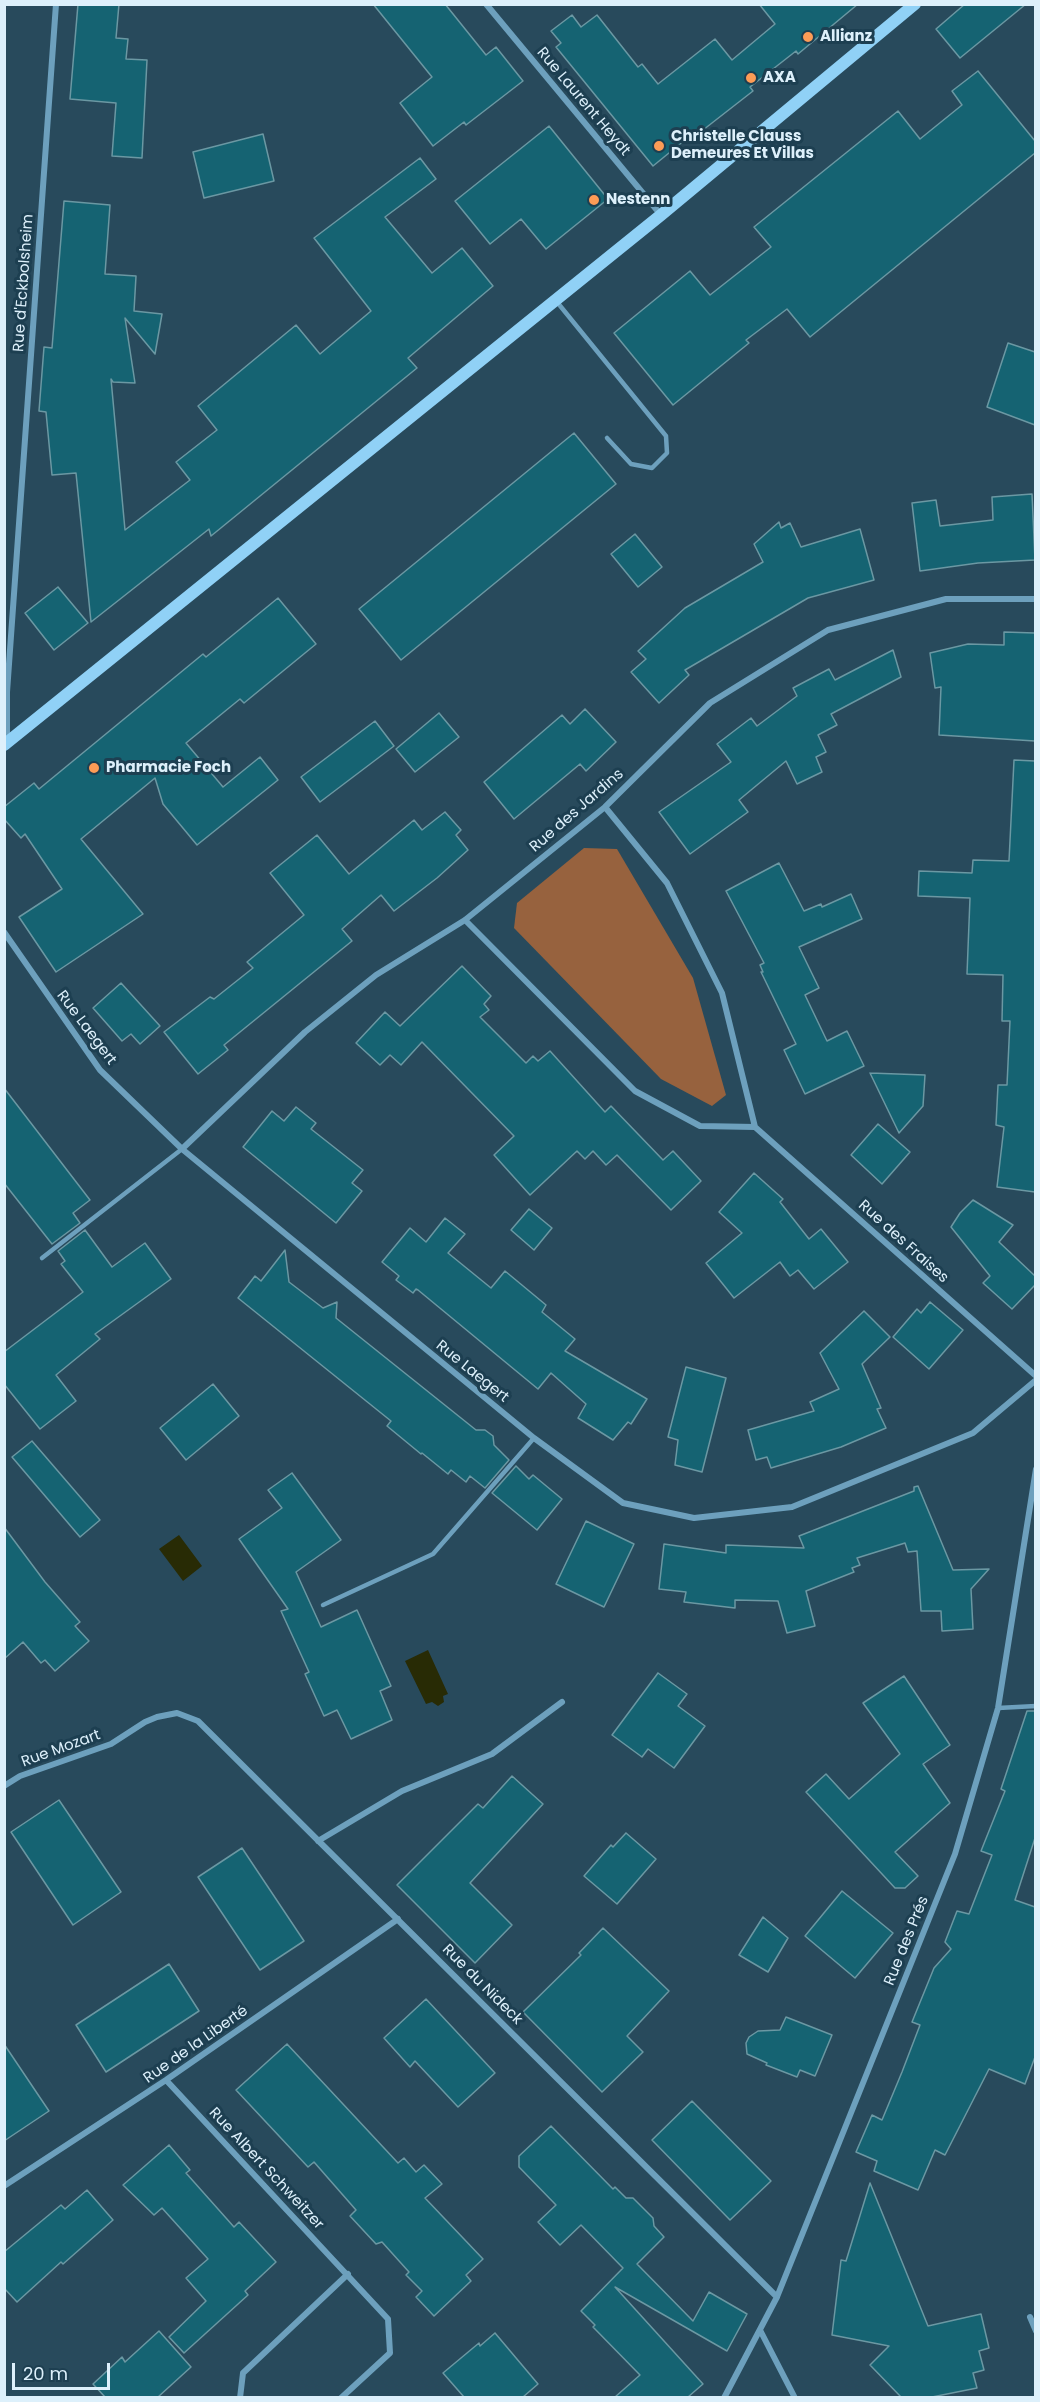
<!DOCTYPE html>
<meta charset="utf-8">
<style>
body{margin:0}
#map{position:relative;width:1040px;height:2402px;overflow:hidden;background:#284a5c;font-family:Poppins,sans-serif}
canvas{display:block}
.frame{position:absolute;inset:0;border:6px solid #ddf0fb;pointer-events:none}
.scale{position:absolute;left:12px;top:2363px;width:98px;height:27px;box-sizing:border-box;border:3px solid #ddf0fb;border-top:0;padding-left:8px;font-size:18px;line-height:21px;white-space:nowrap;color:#ddf0fb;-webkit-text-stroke:4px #1d3f51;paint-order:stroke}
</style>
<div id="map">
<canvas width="1040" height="2402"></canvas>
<div class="frame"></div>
<div class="scale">20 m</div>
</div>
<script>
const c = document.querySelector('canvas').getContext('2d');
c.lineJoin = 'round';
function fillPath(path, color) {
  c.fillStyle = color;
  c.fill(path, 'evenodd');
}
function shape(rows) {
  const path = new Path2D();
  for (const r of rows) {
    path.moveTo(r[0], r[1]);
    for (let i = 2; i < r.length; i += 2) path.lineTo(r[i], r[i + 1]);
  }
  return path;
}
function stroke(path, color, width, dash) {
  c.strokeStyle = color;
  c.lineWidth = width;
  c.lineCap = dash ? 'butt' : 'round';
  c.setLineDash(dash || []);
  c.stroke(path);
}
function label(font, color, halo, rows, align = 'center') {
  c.font = font + ' Poppins,sans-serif';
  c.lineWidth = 6;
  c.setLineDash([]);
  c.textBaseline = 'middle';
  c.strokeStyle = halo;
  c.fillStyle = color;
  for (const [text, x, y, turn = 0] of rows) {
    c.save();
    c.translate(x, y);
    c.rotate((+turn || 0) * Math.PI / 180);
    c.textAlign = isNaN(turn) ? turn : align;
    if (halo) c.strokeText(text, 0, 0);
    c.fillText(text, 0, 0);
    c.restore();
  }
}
const green = shape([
 [584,848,617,849,693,978,726,1095,712,1106,661,1079,514,928,517,903]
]);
const water = shape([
 [179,1535,202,1566,183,1581,159,1549],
 [428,1650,448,1694,443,1696,444,1702,438,1706,432,1702,426,1704,405,1661]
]);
const building = shape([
 [78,4,119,4,116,38,128,39,126,59,147,60,142,158,112,156,116,103,70,99,78,4],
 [373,4,445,4,486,55,496,47,523,81,466,125,464,122,433,146,400,103,432,77,373,4],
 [759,4,858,4,798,54,796,51,750,87,753,91,694,137,691,135,653,166,556,47,561,43,551,31,572,15,581,27,597,15,638,67,642,64,658,84,715,39,732,60,775,24,759,4],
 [965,4,1026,4,960,58,936,29,965,4],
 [978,71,1035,141,1035,153,810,337,787,309,746,340,749,343,673,405,614,333,690,271,710,295,771,247,754,227,898,111,920,139,962,105,952,91,978,71],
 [549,126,608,199,546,249,521,219,490,244,455,201,549,126],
 [263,134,274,181,204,198,193,152,263,134],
 [420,158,436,179,385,217,432,273,462,248,493,286,408,358,417,368,211,536,209,529,91,622,76,473,52,475,46,412,39,411,44,347,52,348,64,201,110,205,105,274,136,276,134,311,162,314,155,354,125,318,135,383,113,382,111,379,125,530,190,480,176,462,217,430,198,406,296,325,320,354,371,311,314,238,420,158],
 [1008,343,1035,352,1035,425,987,407,1008,343],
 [574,433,616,484,401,660,359,609,574,433],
 [1032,494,1035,560,978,563,920,571,912,503,936,500,940,526,993,520,992,497,1032,494],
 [779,522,781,528,790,523,801,547,860,529,874,580,808,598,685,670,689,675,659,703,631,672,646,659,638,651,685,608,763,562,754,544,779,522],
 [635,534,662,567,638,587,611,554,635,534],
 [58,587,88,623,54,650,25,613,58,587],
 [278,598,316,644,244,703,240,699,186,743,223,787,260,757,278,780,197,845,163,804,155,778,81,839,143,914,56,972,19,917,62,889,25,834,21,838,4,819,4,807,34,783,39,789,203,654,206,657,278,598],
 [1004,632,1035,633,1035,741,939,735,941,687,935,688,930,653,968,644,1004,645,1004,632],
 [893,650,901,677,831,714,837,725,818,735,826,752,816,757,822,772,797,784,786,761,739,800,748,812,690,854,659,812,731,762,717,744,751,718,757,726,797,696,793,688,829,669,835,680,893,650],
 [585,709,616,742,586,771,580,764,514,819,484,782,562,715,570,724,585,709],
 [439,713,459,737,415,772,396,749,439,713],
 [375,721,394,746,320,802,301,777,375,721],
 [1014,760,1035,761,1035,1192,997,1187,1004,1127,996,1125,998,1085,1007,1085,1010,1021,1002,1021,1003,975,967,974,970,898,918,896,919,871,972,873,973,860,1009,861,1014,760],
 [445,812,461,830,456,835,468,850,437,878,394,911,381,895,342,929,352,941,224,1045,228,1050,198,1074,164,1032,210,997,214,999,253,968,247,962,304,915,270,873,317,835,349,874,414,820,422,830,445,812],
 [779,863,804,911,821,904,822,907,851,894,862,919,799,947,819,988,805,995,827,1041,847,1031,864,1066,805,1094,784,1050,796,1044,761,972,763,972,760,965,764,963,726,891,779,863],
 [462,966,491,996,484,1004,489,1010,480,1017,526,1063,533,1056,538,1061,550,1051,605,1112,611,1106,663,1160,673,1151,701,1181,671,1210,617,1155,606,1165,593,1151,585,1159,577,1151,530,1195,494,1155,514,1136,422,1042,401,1065,390,1055,380,1065,356,1043,385,1012,400,1026,462,966],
 [121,983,160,1026,140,1044,131,1034,122,1041,93,1008,121,983],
 [870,1073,925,1075,923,1106,899,1133,870,1073],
 [4,1088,90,1200,73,1213,80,1223,52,1244,4,1183,4,1088],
 [296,1107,316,1123,311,1129,363,1170,352,1183,362,1191,336,1223,243,1147,272,1111,284,1121,296,1107],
 [878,1124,910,1152,882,1184,851,1155,878,1124],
 [754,1173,783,1199,780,1202,809,1239,821,1229,848,1262,814,1289,798,1270,790,1276,780,1262,734,1298,706,1263,742,1233,719,1212,754,1173],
 [973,1200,1013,1225,999,1242,1035,1276,1035,1285,1012,1309,983,1283,990,1276,951,1227,960,1213,973,1200],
 [529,1209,552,1228,534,1250,511,1230,529,1209],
 [445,1218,465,1234,448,1253,491,1288,505,1271,546,1305,542,1312,575,1339,565,1351,647,1399,631,1424,628,1422,613,1440,578,1418,586,1404,551,1373,538,1389,418,1290,416,1289,413,1293,396,1280,399,1276,382,1262,410,1228,426,1242,445,1218],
 [85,1230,112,1267,145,1243,171,1279,95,1334,100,1339,56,1375,76,1401,40,1429,4,1384,4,1352,83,1292,61,1264,65,1261,58,1251,85,1230],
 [285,1250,289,1282,323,1308,337,1302,336,1318,476,1430,485,1430,493,1436,494,1445,509,1460,485,1488,470,1476,466,1482,451,1470,448,1474,422,1453,421,1454,387,1426,391,1421,238,1298,255,1276,261,1281,285,1250],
 [930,1302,963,1330,929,1369,893,1337,917,1309,921,1313,930,1302],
 [864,1311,890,1337,862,1364,881,1408,877,1409,886,1428,841,1447,771,1468,767,1457,756,1460,748,1430,814,1411,810,1402,839,1389,820,1353,864,1311],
 [686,1367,726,1378,702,1472,675,1465,678,1440,668,1437,686,1367],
 [213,1384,239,1416,186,1460,160,1428,213,1384],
 [32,1441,100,1520,80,1537,12,1457,32,1441],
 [516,1466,529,1479,533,1475,562,1499,537,1530,492,1493,516,1466],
 [292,1473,341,1540,296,1572,321,1627,357,1610,391,1686,380,1691,392,1720,351,1739,337,1710,324,1716,305,1674,309,1672,281,1611,288,1609,239,1539,282,1508,268,1490,292,1473],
 [918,1486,953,1570,989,1569,971,1589,973,1629,942,1631,941,1611,921,1611,917,1551,908,1552,905,1543,857,1558,860,1565,852,1568,854,1572,806,1591,815,1626,787,1633,778,1601,735,1600,735,1608,684,1602,686,1592,659,1589,664,1544,726,1553,726,1545,804,1548,799,1536,914,1491,914,1487,918,1486],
 [586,1521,634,1544,604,1607,556,1584,586,1521],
 [4,1527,45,1582,80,1622,75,1626,89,1641,55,1671,45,1660,41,1663,23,1642,4,1659,4,1527],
 [658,1673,687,1694,678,1706,705,1726,674,1768,648,1749,642,1757,612,1735,658,1673],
 [904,1676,950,1745,923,1764,950,1803,895,1852,918,1876,905,1888,895,1888,806,1792,826,1774,849,1799,900,1754,863,1703,904,1676],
 [1027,1711,1035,1711,1035,1838,1015,1900,1035,1907,1035,2057,1025,2084,989,2069,945,2155,935,2150,918,2190,874,2171,877,2161,856,2152,872,2115,882,2120,902,2072,920,2025,912,2022,934,1968,951,1949,945,1942,957,1911,969,1914,992,1855,981,1851,1005,1791,1001,1789,1027,1711],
 [512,1776,543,1804,470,1883,512,1925,475,1963,397,1885,478,1804,483,1808,512,1776],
 [59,1800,121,1892,73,1925,11,1832,59,1800],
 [626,1833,656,1859,617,1904,584,1876,611,1845,613,1847,626,1833],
 [242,1848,304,1941,260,1970,198,1877,242,1848],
 [842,1891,893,1933,855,1978,805,1936,842,1891],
 [763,1917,788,1938,768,1972,739,1955,763,1917],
 [603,1928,669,1991,627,2036,643,2052,602,2092,523,2012,581,1955,579,1953,603,1928],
 [169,1964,199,2011,106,2072,76,2025,169,1964],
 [426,1999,495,2073,458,2107,415,2061,410,2067,384,2038,426,1999],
 [786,2017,832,2035,815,2076,800,2070,797,2077,766,2065,767,2063,747,2054,746,2043,749,2037,758,2031,780,2030,786,2017],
 [4,2044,49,2111,4,2141,4,2044],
 [287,2044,398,2163,404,2158,416,2172,424,2165,442,2184,425,2198,483,2259,466,2275,471,2281,434,2316,416,2297,422,2291,406,2275,409,2272,382,2242,376,2244,350,2216,356,2210,314,2162,308,2167,236,2090,287,2044],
 [692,2101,771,2181,730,2220,652,2140,692,2101],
 [551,2126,613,2189,615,2187,626,2198,633,2198,653,2218,654,2226,664,2237,637,2264,693,2321,709,2292,747,2314,727,2351,615,2287,703,2384,688,2397,615,2397,640,2375,593,2327,595,2325,581,2311,623,2268,581,2225,560,2245,538,2222,556,2205,519,2167,519,2156,551,2126],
 [169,2145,190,2170,186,2173,234,2227,239,2222,276,2262,245,2291,248,2295,184,2353,169,2337,206,2301,186,2278,208,2259,162,2208,154,2215,123,2185,169,2145],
 [870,2183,928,2326,981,2314,989,2348,979,2351,984,2370,973,2373,977,2388,932,2397,901,2397,870,2365,889,2346,832,2335,841,2260,846,2261,870,2183],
 [87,2190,113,2220,63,2264,61,2262,17,2302,4,2288,4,2252,61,2205,65,2209,87,2190],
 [159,2331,191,2367,158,2397,105,2397,93,2384,122,2357,125,2362,159,2331],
 [495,2333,538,2384,523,2397,464,2397,443,2373,479,2343,480,2346,495,2333]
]);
const lane = shape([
 [557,302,666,436,667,453,652,468,631,464,607,438],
 [42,1258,182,1149],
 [323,1605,433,1554,534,1438],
 [998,1708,1036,1706]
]);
const street = shape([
 [486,4,661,215],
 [7,743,7,692,56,4],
 [605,807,667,883,722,993,755,1127,1036,1376],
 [465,920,635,1091,700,1126,755,1127],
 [4,932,100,1070,182,1149,534,1438,623,1503,694,1518,792,1507,973,1433,1036,1380],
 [182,1149,305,1032,376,975,465,920,605,807,710,703,828,630,946,599,1036,599],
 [4,1786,20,1776,111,1744,145,1722,157,1717,177,1713,198,1721,777,2297],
 [318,1841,402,1791,492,1754,562,1702],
 [166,2080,388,2319,390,2353,341,2398],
 [4,2186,166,2080,398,1919],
 [1030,2317,1036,2331],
 [760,2330,795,2398],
 [240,2398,243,2373,348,2274],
 [724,2398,777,2297,955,1854,998,1708,1036,1469]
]);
const secondary = shape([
 [4,745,661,215,915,4]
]);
const markers = [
 [808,37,6,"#fd9c56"],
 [751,78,6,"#fd9c56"],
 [659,146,6,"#fd9c56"],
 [594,200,6,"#fd9c56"],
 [94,768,6,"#fd9c56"]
];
const poiNames = [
 ["Allianz",820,37],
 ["AXA",763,78],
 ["Christelle Clauss",671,137],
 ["Demeures Et Villas",671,154],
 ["Nestenn",606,200],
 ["Pharmacie Foch",106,768]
];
const streetNames = [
 ["Rue Laurent Heydt",583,102,50],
 ["Rue d'Eckbolsheim",24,283,-86],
 ["Rue des Jardins",577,811,-41],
 ["Rue Laegert",86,1028,53],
 ["Rue des Fraises",903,1242,42],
 ["Rue Laegert",472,1372,39],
 ["Rue Mozart",61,1749,-20],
 ["Rue des Prés",907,1941,-68],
 ["Rue du Nideck",482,1985,45],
 ["Rue de la Liberté",196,2045,-35],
 ["Rue Albert Schweitzer",266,2169,47]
];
fillPath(green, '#97623e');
fillPath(water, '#282b05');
fillPath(building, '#156372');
stroke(building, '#6b98a3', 1.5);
stroke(lane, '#6da0bd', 4.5);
stroke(street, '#6da0bd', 6);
stroke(secondary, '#90d1f6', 12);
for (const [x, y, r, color] of markers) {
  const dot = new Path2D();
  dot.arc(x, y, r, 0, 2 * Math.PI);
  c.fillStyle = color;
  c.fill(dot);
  stroke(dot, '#1d3f51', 2);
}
label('bold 15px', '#ddf0fb', '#1d3f51', poiNames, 'left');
label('15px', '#ddf0fb', '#1d3f51', streetNames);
</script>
